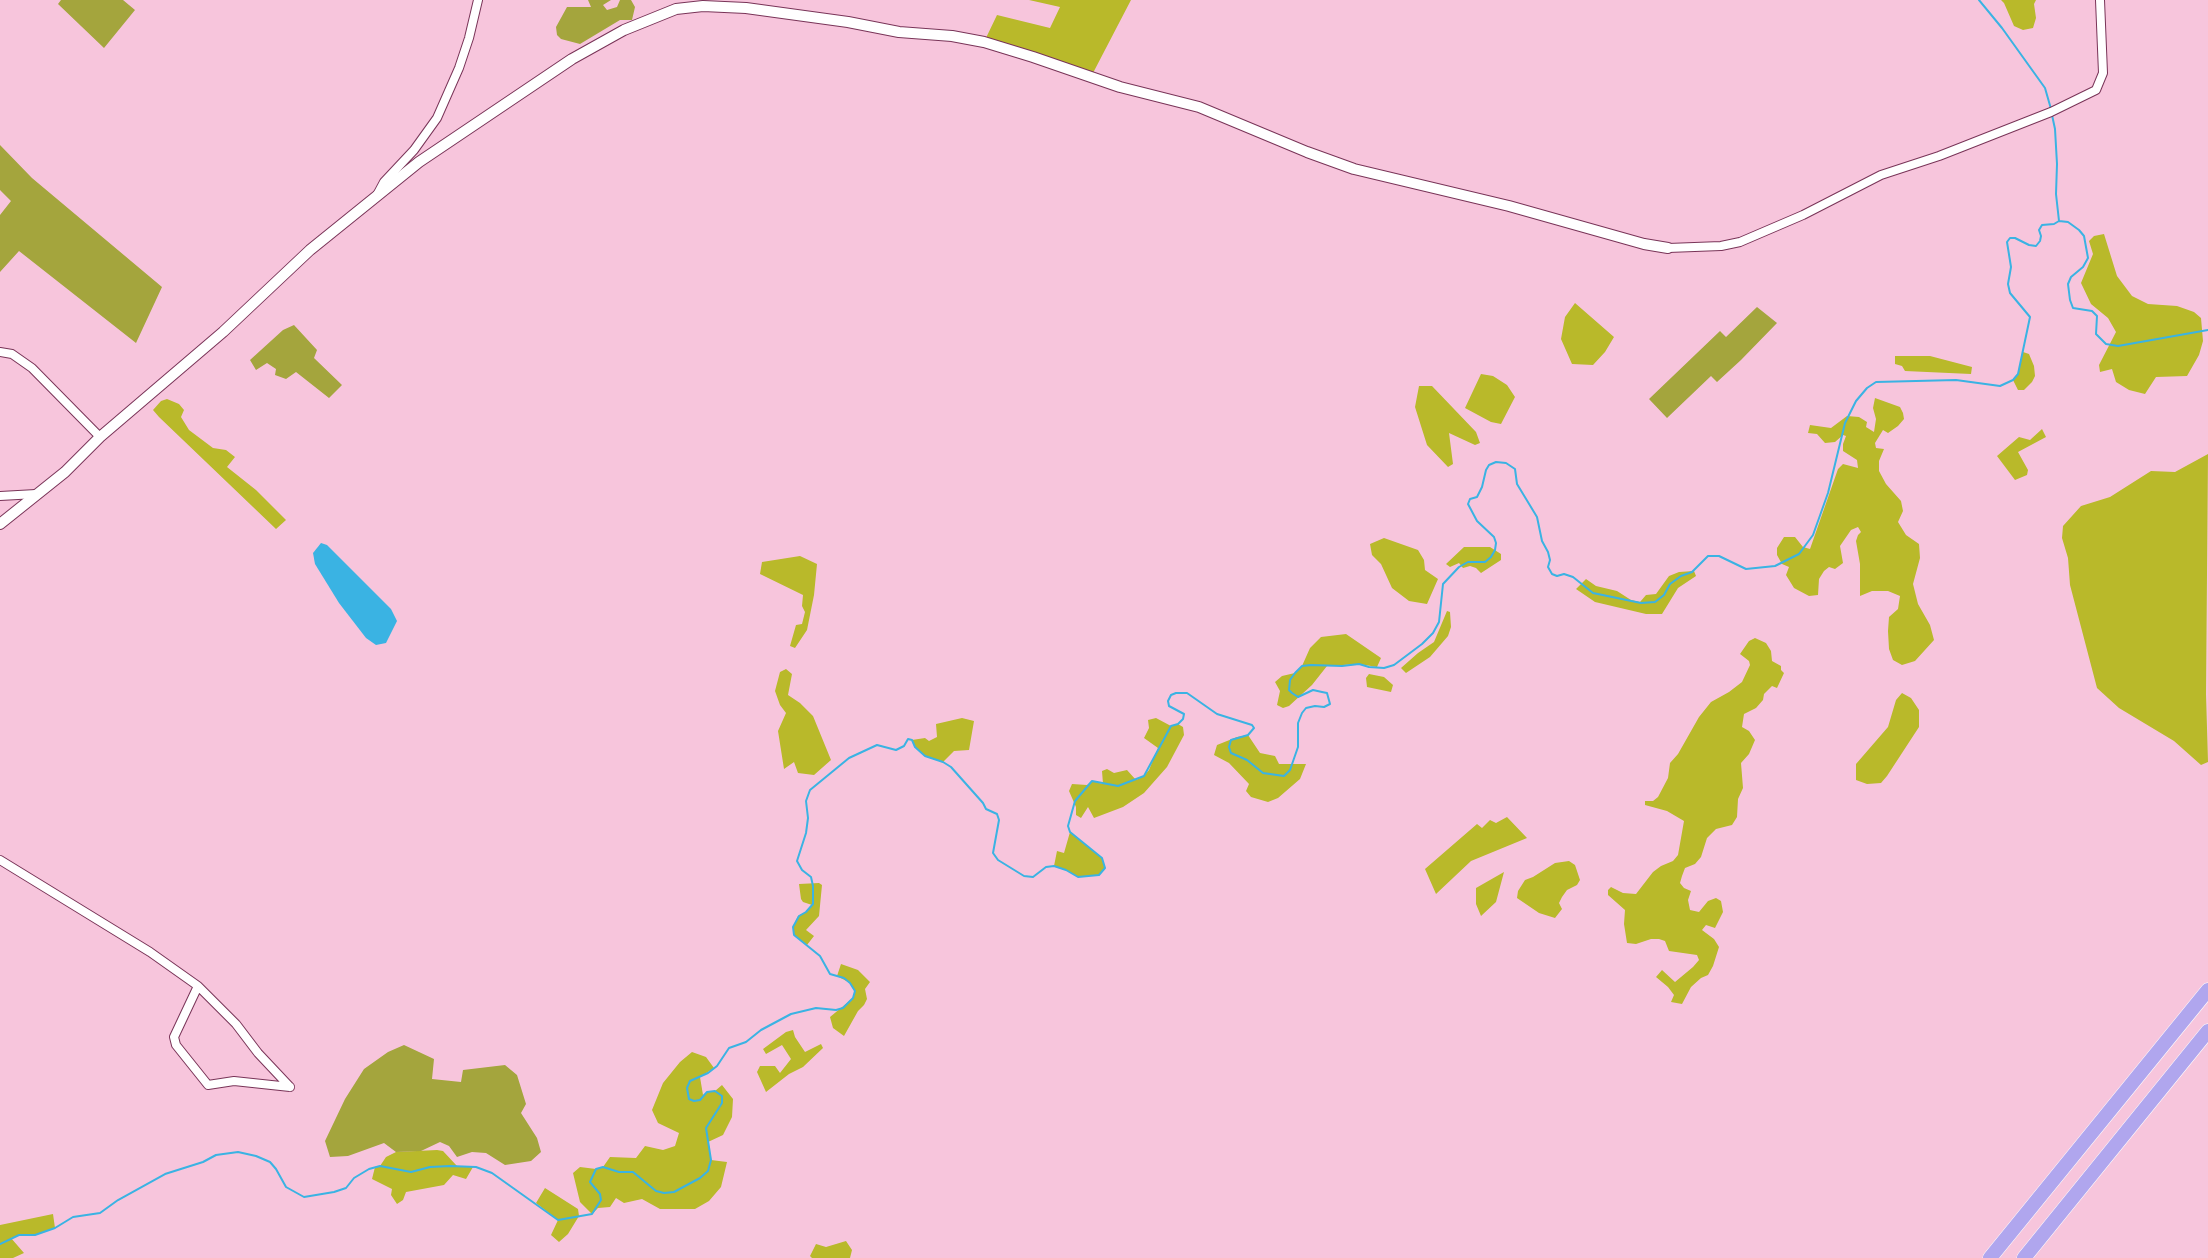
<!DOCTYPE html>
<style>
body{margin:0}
canvas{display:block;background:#f7c5dc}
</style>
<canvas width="2208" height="1258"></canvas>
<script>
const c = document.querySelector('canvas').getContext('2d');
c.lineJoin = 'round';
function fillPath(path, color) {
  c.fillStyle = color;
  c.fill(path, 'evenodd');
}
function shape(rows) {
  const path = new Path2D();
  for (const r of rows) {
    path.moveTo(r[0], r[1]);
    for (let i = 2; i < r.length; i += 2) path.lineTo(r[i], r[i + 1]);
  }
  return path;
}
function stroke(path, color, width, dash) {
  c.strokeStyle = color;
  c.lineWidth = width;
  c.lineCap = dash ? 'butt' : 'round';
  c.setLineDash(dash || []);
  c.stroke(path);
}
const green = shape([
 [1029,0,1131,0,1093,73,985,40,997,15,1050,28,1060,7],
 [2001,0,2036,0,2034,4,2036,18,2033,28,2023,30,2014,26,2004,3],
 [2104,234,2117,276,2132,296,2148,304,2177,306,2194,312,2201,318,2203,341,2199,355,2187,376,2156,377,2145,394,2129,390,2116,382,2112,369,2100,372,2099,365,2116,332,2108,318,2091,304,2081,283,2093,254,2089,241,2094,236],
 [1575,303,1614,337,1605,352,1593,365,1572,364,1561,339,1565,317],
 [2023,352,2029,354,2034,366,2035,376,2032,382,2024,390,2018,390,2013,380,2018,374],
 [1895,356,1930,356,1972,367,1971,374,1905,371,1902,366,1895,364],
 [1481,374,1493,376,1507,385,1515,397,1501,424,1491,422,1465,408],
 [1419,386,1432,386,1476,432,1480,443,1475,445,1449,433,1453,464,1448,467,1427,445,1415,407],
 [1875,398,1900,407,1903,413,1904,419,1898,426,1888,433,1883,430,1875,443,1876,448,1884,449,1879,461,1879,471,1886,484,1901,501,1903,511,1898,522,1906,535,1919,544,1920,558,1913,584,1918,604,1930,625,1934,640,1915,661,1902,665,1893,660,1889,649,1888,631,1889,617,1898,609,1900,596,1888,591,1872,591,1860,596,1860,564,1856,541,1858,535,1861,532,1858,527,1851,530,1840,546,1843,563,1835,569,1829,567,1824,571,1819,579,1818,595,1809,596,1794,588,1786,575,1789,567,1782,564,1777,555,1777,548,1784,537,1795,537,1803,547,1810,549,1838,469,1843,464,1858,468,1857,460,1843,451,1843,444,1846,436,1843,435,1835,442,1825,443,1817,434,1808,433,1810,425,1831,428,1847,416,1859,417,1867,422,1866,427,1874,432,1876,419,1873,408],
 [167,399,179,404,184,410,181,417,189,430,213,448,226,450,235,457,227,467,256,490,286,520,276,529,159,417,153,410,161,401],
 [2042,429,2046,437,2018,452,2028,470,2027,475,2015,480,1997,456,2019,437,2030,440],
 [2208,454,2206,694,2208,762,2201,765,2174,741,2119,708,2097,688,2070,585,2068,558,2062,538,2063,526,2081,506,2110,497,2151,471,2175,472],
 [1384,538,1418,550,1424,560,1425,570,1438,579,1427,604,1409,601,1392,588,1381,564,1372,555,1370,544],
 [1464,547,1490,547,1501,554,1501,560,1481,573,1476,568,1470,566,1463,568,1459,563,1450,567,1446,564],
 [800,556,817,564,814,595,807,630,795,648,790,646,796,625,802,624,805,612,802,606,803,595,760,574,762,562],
 [1694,571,1696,576,1678,588,1662,614,1646,614,1595,602,1576,589,1586,579,1596,586,1617,591,1631,600,1640,602,1646,595,1656,594,1669,576,1679,572],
 [1447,611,1450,612,1451,627,1448,636,1430,657,1406,673,1401,668,1418,653,1434,642],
 [1346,634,1381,658,1377,667,1359,664,1327,666,1312,685,1289,706,1283,708,1277,705,1280,691,1275,682,1282,676,1295,673,1302,666,1310,648,1321,637],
 [1755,638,1766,643,1771,651,1772,661,1781,666,1781,670,1784,673,1777,688,1772,686,1764,694,1763,700,1756,708,1744,714,1742,727,1749,731,1755,740,1749,754,1741,763,1743,788,1738,799,1737,817,1732,825,1716,829,1707,838,1701,857,1695,864,1685,868,1682,876,1680,883,1684,888,1691,891,1688,900,1690,910,1699,912,1708,901,1716,898,1721,901,1723,912,1715,928,1706,925,1702,930,1714,939,1719,947,1713,966,1708,975,1701,978,1691,987,1682,1004,1671,1002,1674,995,1668,987,1656,977,1662,970,1675,982,1693,967,1699,960,1697,955,1669,951,1665,941,1659,939,1651,939,1636,944,1627,943,1624,924,1625,910,1608,895,1608,890,1611,887,1623,893,1636,894,1653,872,1661,866,1673,861,1678,855,1684,821,1667,811,1645,805,1645,801,1653,801,1658,797,1668,778,1670,763,1678,754,1699,717,1711,702,1729,692,1742,682,1750,665,1749,661,1740,654,1749,641],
 [786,669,792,674,788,695,800,703,813,716,831,760,814,775,798,773,794,762,784,769,778,731,786,713,780,705,775,691,780,672],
 [1369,674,1384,677,1393,685,1391,692,1367,687,1366,678],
 [1902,693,1911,698,1919,710,1919,727,1887,776,1881,783,1867,784,1856,780,1856,764,1888,727,1896,700],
 [962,718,974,721,969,750,954,751,943,762,925,756,915,747,912,740,925,738,929,741,937,737,936,724],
 [1156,718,1171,726,1178,724,1183,727,1184,735,1167,767,1144,793,1123,807,1094,818,1088,807,1081,818,1076,815,1076,807,1069,791,1072,784,1087,785,1092,781,1103,784,1102,771,1107,769,1114,773,1127,770,1136,780,1144,776,1149,770,1158,748,1144,738,1149,728,1148,720],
 [1248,735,1260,753,1275,756,1279,764,1306,764,1300,779,1278,798,1268,802,1251,797,1246,791,1249,784,1229,763,1214,755,1217,745,1237,737],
 [1507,817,1527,838,1471,861,1436,894,1425,869,1477,824,1482,828,1490,820,1496,823],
 [1070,832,1102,858,1105,868,1099,875,1078,877,1066,870,1054,866,1057,851,1064,853],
 [1569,861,1575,865,1580,880,1577,885,1567,890,1562,897,1559,903,1562,909,1555,918,1539,913,1517,898,1518,891,1525,880,1533,877,1555,863],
 [1504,872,1496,902,1481,916,1476,904,1476,888],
 [819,883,822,885,819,916,806,930,814,936,807,945,794,935,793,927,798,916,806,912,812,905,803,902,801,899,799,884],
 [841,964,858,970,870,982,865,989,867,999,864,1005,858,1011,844,1036,833,1028,830,1017,853,998,855,991,850,983,837,976],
 [793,1030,795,1037,805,1052,821,1044,823,1048,803,1067,789,1074,766,1092,757,1072,760,1066,775,1066,780,1073,791,1059,782,1045,766,1054,763,1049,786,1032],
 [692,1052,706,1057,714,1068,700,1077,703,1095,707,1092,715,1091,722,1085,733,1099,732,1117,723,1135,708,1142,711,1160,727,1162,721,1187,709,1201,695,1209,660,1209,642,1199,624,1203,616,1198,610,1207,598,1208,592,1214,580,1202,573,1173,580,1167,596,1169,603,1167,610,1157,636,1158,645,1146,663,1150,675,1146,679,1133,658,1123,652,1110,663,1083,680,1062],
 [437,1150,443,1151,457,1166,473,1167,466,1179,453,1175,444,1185,406,1192,403,1200,397,1204,391,1195,392,1189,372,1179,375,1167,380,1166,386,1157,396,1152],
 [545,1188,578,1209,579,1216,568,1234,559,1242,551,1235,558,1220,536,1203],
 [53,1214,55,1228,35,1235,19,1235,11,1238,24,1253,13,1258,0,1258,0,1225],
 [846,1241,852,1250,850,1258,812,1258,810,1256,816,1244,826,1247]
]);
const forest = shape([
 [61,0,123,0,135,10,104,48,58,4],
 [588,0,611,0,603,5,607,10,617,7,620,0,631,0,635,7,632,20,620,20,580,44,561,39,557,35,556,27,567,7,591,7],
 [0,145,32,178,162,287,136,343,19,251,0,272,0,215,11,201,0,190],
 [1757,307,1777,323,1741,360,1717,382,1711,376,1667,418,1649,399,1720,331,1726,337],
 [294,325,317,350,314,358,342,385,329,398,296,372,286,379,275,375,276,369,267,363,256,370,250,360,283,330],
 [404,1045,434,1059,432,1079,461,1082,463,1070,505,1065,517,1075,526,1104,521,1113,537,1138,541,1152,531,1161,505,1165,486,1153,472,1152,457,1157,449,1146,440,1142,421,1151,396,1152,384,1143,348,1156,330,1157,325,1141,345,1099,364,1069,388,1052]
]);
const water = shape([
 [321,543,327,545,391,609,397,621,386,643,376,645,366,638,339,603,315,564,313,553]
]);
const stream = shape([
 [1979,0,2002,28,2045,88,2051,109],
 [2052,115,2055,129,2057,164,2056,194,2059,221],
 [0,1244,19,1235,35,1235,55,1228,73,1217,100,1213,118,1200,165,1174,203,1162,216,1155,238,1152,256,1156,270,1162,276,1169,286,1187,304,1197,334,1192,346,1188,354,1178,369,1169,380,1166,411,1172,430,1167,450,1166,476,1167,492,1173,558,1220,592,1214,601,1200,600,1194,590,1182,596,1169,603,1167,619,1172,633,1172,656,1191,664,1193,674,1192,700,1178,708,1171,711,1160,706,1128,722,1103,722,1096,715,1091,707,1092,700,1100,694,1101,689,1099,687,1088,690,1081,708,1073,717,1066,729,1048,746,1042,761,1030,791,1014,816,1008,836,1010,843,1008,853,998,855,991,850,983,844,978,830,974,820,956,794,935,793,927,799,916,806,912,813,904,813,886,811,877,802,870,797,861,806,833,808,818,806,801,810,790,849,758,877,745,896,750,904,746,908,739,912,740,915,747,925,756,943,762,951,767,983,803,986,809,997,814,999,820,993,853,998,860,1024,876,1033,877,1046,867,1054,866,1066,870,1078,877,1099,875,1105,868,1102,858,1070,832,1068,826,1075,801,1092,781,1118,786,1144,776,1171,726,1178,724,1183,719,1184,714,1169,706,1168,701,1171,695,1176,693,1187,693,1217,714,1252,725,1254,728,1248,735,1231,740,1229,747,1231,753,1247,760,1263,773,1284,776,1290,770,1298,747,1298,723,1302,713,1306,708,1315,706,1324,707,1330,704,1327,693,1322,692,1313,690,1298,697,1292,693,1289,690,1290,680,1295,673,1302,666,1311,665,1342,666,1359,664,1369,667,1384,668,1394,665,1422,644,1433,633,1439,622,1443,584,1459,567,1468,562,1485,562,1491,557,1495,550,1496,543,1494,537,1477,521,1468,504,1470,499,1477,497,1482,487,1486,470,1489,465,1496,462,1506,463,1515,469,1517,484,1537,517,1542,541,1548,552,1550,560,1548,567,1552,574,1557,576,1564,574,1573,577,1593,593,1641,603,1655,602,1664,595,1670,584,1681,576,1692,572,1708,556,1719,556,1746,569,1775,566,1799,554,1813,535,1828,493,1845,423,1856,401,1867,388,1876,382,1956,380,2000,386,2013,380,2018,374,2030,317,2010,293,2008,284,2011,267,2007,242,2010,238,2015,238,2029,245,2036,246,2040,241,2041,236,2039,230,2042,225,2054,224,2059,221,2068,222,2079,230,2084,236,2088,258,2083,267,2071,277,2068,284,2070,300,2073,308,2092,311,2097,316,2096,334,2106,344,2118,346,2208,330]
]);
const minor = shape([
 [377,195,384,182,414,150,437,118,459,68,469,38,478,0],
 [1668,248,1721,246,1740,242,1803,215,1881,175,1939,156,2051,112,2096,90,2103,73,2100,0],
 [0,352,12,354,32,368,100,437],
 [0,496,36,494],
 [0,860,150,952,198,986,236,1024,258,1053,290,1087],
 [198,986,174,1037,176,1045,208,1085,234,1081,290,1087]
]);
const tertiary = shape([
 [0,524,65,472,100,437,223,332,310,250,419,162,572,59,624,30,676,9,703,6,746,8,848,22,899,32,952,36,984,42,1033,57,1120,87,1199,107,1307,152,1354,169,1509,206,1644,244,1668,248]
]);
const trunk = shape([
 [1990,1258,2208,990],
 [2024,1258,2208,1031]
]);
fillPath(green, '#b9b92a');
fillPath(forest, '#a4a53d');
fillPath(water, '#3ab3e3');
stroke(stream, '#3ab3e3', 2);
stroke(minor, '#793458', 10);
stroke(tertiary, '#793458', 12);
stroke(trunk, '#fff', 15);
stroke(minor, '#fff', 8);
stroke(tertiary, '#fff', 10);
stroke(trunk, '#b0a6ee', 14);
</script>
